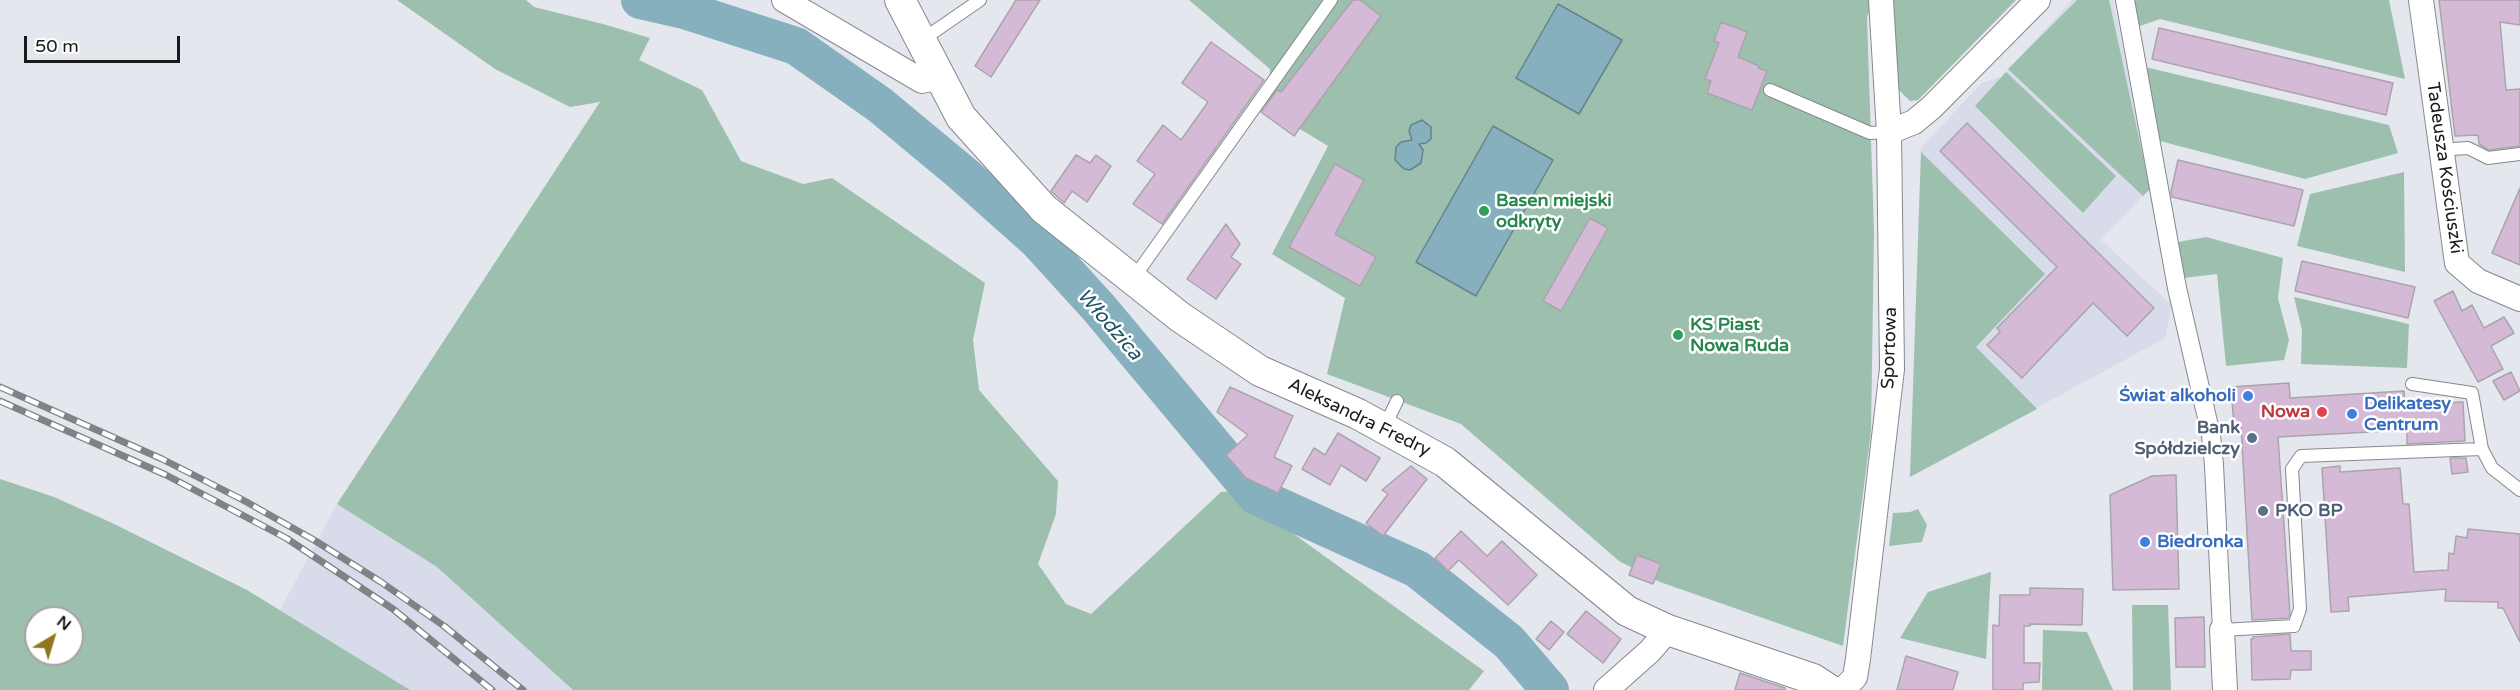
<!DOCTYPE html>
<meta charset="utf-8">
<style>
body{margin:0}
#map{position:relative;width:2520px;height:690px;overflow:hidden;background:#e5e7ee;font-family:"Varela Round",sans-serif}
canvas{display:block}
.north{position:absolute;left:24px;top:606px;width:60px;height:60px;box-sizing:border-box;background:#fff;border:2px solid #a3a3a4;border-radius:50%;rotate:38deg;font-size:16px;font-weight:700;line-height:24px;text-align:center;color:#191a1c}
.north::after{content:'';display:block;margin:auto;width:21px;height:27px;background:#92751b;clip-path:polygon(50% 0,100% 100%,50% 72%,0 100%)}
.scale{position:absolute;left:24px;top:36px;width:156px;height:27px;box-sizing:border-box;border:3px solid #191a1c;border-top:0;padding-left:8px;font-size:18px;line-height:21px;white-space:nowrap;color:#191a1c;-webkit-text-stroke:4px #fff;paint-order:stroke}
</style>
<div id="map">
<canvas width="2520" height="690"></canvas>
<div class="north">N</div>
<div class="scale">50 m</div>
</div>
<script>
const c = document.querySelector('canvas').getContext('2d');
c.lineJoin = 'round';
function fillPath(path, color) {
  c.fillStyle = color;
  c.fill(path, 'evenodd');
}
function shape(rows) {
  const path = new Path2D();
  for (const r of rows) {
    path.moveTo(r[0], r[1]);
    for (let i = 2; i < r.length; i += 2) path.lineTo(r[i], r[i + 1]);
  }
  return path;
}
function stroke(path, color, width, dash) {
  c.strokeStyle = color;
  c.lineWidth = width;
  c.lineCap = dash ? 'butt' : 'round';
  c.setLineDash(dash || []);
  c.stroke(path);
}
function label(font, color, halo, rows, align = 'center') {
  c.font = font + ' "Varela Round",sans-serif';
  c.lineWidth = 5;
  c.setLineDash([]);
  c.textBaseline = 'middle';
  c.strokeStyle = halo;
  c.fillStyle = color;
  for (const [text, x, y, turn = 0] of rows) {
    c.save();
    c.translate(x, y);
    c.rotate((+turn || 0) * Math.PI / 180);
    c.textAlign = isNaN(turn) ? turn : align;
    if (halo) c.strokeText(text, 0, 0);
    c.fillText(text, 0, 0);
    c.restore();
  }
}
const built = shape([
 [2072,0,2113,0,2151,187,2101,240,2172,305,2165,338,1910,477,1921,147,1982,83,2002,76],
 [337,504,437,567,573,690,410,690,280,610]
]);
const green = shape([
 [397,0,526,0,534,7,603,24,650,38,639,60,702,90,741,161,803,184,832,178,985,283,973,340,979,390,1058,481,1056,514,1038,564,1066,604,1091,614,1221,492,1234,491,1484,671,1469,690,573,690,437,567,337,504,600,102,570,107,495,69],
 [1189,0,1875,0,1867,17,1874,231,1871,432,1843,646,1660,582,1619,561,1461,424,1327,374,1345,298,1272,254,1328,146,1267,109,1270,69],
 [1889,0,2016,0,1918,100,1910,101,1895,86],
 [2077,0,2109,0,2150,189,2143,196,2008,69],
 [2129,0,2389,0,2405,79,2160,19,2140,26,2133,25],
 [2145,67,2389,125,2398,153,2305,179,2160,141],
 [2006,72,2116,176,2083,213,1975,106],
 [1921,152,2045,274,1976,347,2037,409,1910,477],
 [2404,172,2405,272,2297,246,2310,194],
 [2206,237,2283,258,2278,298,2289,340,2284,360,2226,366,2217,274,2184,278,2178,242],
 [2294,297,2409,324,2407,368,2301,364,2302,330],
 [0,479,54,497,110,522,247,590,410,690,0,690],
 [36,618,72,618,72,654,36,654],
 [1918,509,1927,525,1922,542,1889,546,1893,513,1910,512],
 [1991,572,1986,659,1900,638,1928,592],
 [2132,605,2168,605,2171,690,2133,690],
 [2043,630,2087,632,2113,690,2042,690]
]);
const water = shape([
 [1558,4,1622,40,1579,114,1516,78,1558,4],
 [1422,120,1431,127,1431,139,1426,143,1419,144,1423,150,1421,163,1410,170,1404,169,1395,160,1396,147,1401,142,1412,140,1409,131,1411,125,1422,120],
 [1493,126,1553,160,1476,296,1416,262,1493,126]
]);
const river = shape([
 [640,0,684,10,796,46,880,105,963,174,1037,240,1099,308,1256,496,1417,569,1509,642,1550,690]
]);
const building = shape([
 [1016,0,1040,0,991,77,975,66,1016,0],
 [1353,0,1360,0,1381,16,1294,136,1261,112,1277,90,1281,92,1353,0],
 [2439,0,2520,0,2520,25,2500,22,2506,90,2520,89,2520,146,2489,150,2479,144,2478,135,2455,136,2439,0],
 [1721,22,1747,32,1738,57,1759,66,1758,68,1767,71,1752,110,1707,93,1711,81,1705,79,1719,43,1714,41,1721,22],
 [2159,28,2393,83,2386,115,2152,59,2159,28],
 [1211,42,1264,80,1162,224,1133,204,1155,174,1137,161,1163,125,1181,140,1208,102,1182,83,1211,42],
 [1967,123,2154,308,2127,336,2093,303,2022,378,1987,345,2000,332,1997,328,2057,267,1940,151,1967,123],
 [1076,155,1090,163,1096,155,1111,166,1087,202,1072,191,1064,203,1051,191,1076,155],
 [2178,160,2303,190,2294,226,2172,197,2171,192,2178,160],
 [1335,164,1364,180,1335,234,1376,257,1360,286,1289,247,1335,164],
 [2520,188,2520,265,2492,253,2520,188],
 [1590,218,1608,228,1561,311,1543,301,1590,218],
 [1226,224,1240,244,1231,257,1241,264,1216,299,1187,279,1226,224],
 [2302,261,2415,287,2408,318,2295,291,2302,261],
 [2453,291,2462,311,2472,305,2484,328,2504,317,2514,333,2491,346,2503,369,2478,382,2434,301,2453,291],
 [2511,372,2520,391,2504,400,2493,381,2511,372],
 [2289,383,2290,398,2404,391,2405,405,2463,402,2465,441,2407,444,2407,430,2278,437,2290,614,2288,618,2252,620,2241,426,2234,427,2231,387,2289,383],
 [1230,387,1293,416,1274,457,1292,466,1278,493,1246,478,1226,455,1248,435,1217,412,1230,387],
 [1338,433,1380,458,1366,481,1341,465,1330,485,1302,469,1314,448,1325,455,1338,433],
 [2450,458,2466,458,2468,472,2452,474,2450,458],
 [1411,466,1427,479,1383,536,1366,523,1388,494,1382,490,1411,466],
 [2340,466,2340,472,2400,468,2403,504,2409,504,2414,572,2448,570,2449,553,2454,554,2456,536,2467,538,2468,529,2520,534,2520,642,2503,608,2498,608,2498,602,2445,601,2446,589,2348,597,2349,611,2331,612,2322,468,2340,466],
 [2176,475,2179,589,2113,590,2110,495,2152,476,2176,475],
 [1461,531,1487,556,1502,541,1537,575,1508,605,1459,560,1448,571,1435,558,1461,531],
 [1637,555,1661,564,1653,584,1629,575,1637,555],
 [2030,588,2083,589,2082,625,2030,624,2030,626,2024,626,2024,663,2040,663,2039,682,2023,683,2023,690,1993,690,1993,625,1999,626,2000,595,2030,595,2030,588],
 [1586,611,1621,639,1603,663,1567,634,1586,611],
 [2204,617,2205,667,2176,667,2175,618,2204,617],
 [1551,621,1564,632,1549,650,1536,639,1551,621],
 [2290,634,2291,651,2311,651,2311,670,2291,670,2290,679,2252,680,2251,639,2253,639,2253,637,2290,634],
 [1906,656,1958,672,1953,690,1897,690,1906,656],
 [1740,673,1785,688,1785,690,1735,690,1740,673]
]);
const service = shape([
 [922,40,980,0],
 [1770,90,1870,133,1889,132],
 [2453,149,2468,148,2488,158,2520,154],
 [1133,279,1331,0],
 [2412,384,2472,393,2482,449,2492,468,2520,490],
 [1384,428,1397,401],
 [2222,630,2294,626,2300,609,2292,469,2301,456,2482,449]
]);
const pedestrian = shape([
 [2125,0,2177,288,2211,435,2214,465,2222,630]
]);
const minor = shape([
 [784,0,922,81,938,77],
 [2421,0,2457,263,2478,281,2520,299],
 [1889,132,1914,122,1932,107,2038,0],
 [2222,630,2225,690],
 [1606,690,1650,651,1668,630],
 [1843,690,1855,677,1858,659,1892,369,1889,132,1881,0]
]);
const tertiary = shape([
 [900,0,961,117,1044,209,1180,317,1260,371,1358,414,1445,462,1627,611,1668,630,1813,679,1830,690]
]);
const rail = shape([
 [0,387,162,459,243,500,314,540,381,582,444,626,523,690],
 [0,401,166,475,286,538,393,609,492,690]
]);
const markers = [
 [1484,211,6,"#2e9e5b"],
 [1678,335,6,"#2e9e5b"],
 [2248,396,6,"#3f7fe0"],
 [2322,412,6,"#e0444e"],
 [2352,414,6,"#3f7fe0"],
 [2252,438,6,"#5c6f8a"],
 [2263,511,6,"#5c6f8a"],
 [2145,542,6,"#3f7fe0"]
];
const streetNames = [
 ["Tadeusza Kościuszki",2444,168,82],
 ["Sportowa",1890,348,-88],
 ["Aleksandra Fredry",1359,418,26]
];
const leisureNames = [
 ["Basen miejski",1496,201],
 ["odkryty",1496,222],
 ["KS Piast",1690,325],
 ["Nowa Ruda",1690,346]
];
const shopNames = [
 ["Świat alkoholi",2236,396,"right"],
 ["Delikatesy",2364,404],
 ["Centrum",2364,425],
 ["Biedronka",2157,542]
];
const healthNames = [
 ["Nowa",2310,412]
];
const serviceNames = [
 ["Bank",2240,428],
 ["Spółdzielczy",2240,449],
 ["PKO BP",2275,511,"left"]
];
const waterNames = [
 ["Włodzica",1109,325,49]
];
fillPath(built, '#d8dcea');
fillPath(green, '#9dbfad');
fillPath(water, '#86b0bd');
stroke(water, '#65838d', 1.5);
stroke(river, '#86b0bd', 38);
fillPath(building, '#d5bad7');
stroke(building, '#aaa5aa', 1.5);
stroke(service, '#86888e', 14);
stroke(pedestrian, '#86888e', 20);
stroke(minor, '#86888e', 26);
stroke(tertiary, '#86888e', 32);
stroke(service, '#fff', 12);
stroke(pedestrian, '#fff', 18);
stroke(minor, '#fff', 24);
stroke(tertiary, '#fff', 30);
stroke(rail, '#808287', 7);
stroke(rail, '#fff', 4.5, [14]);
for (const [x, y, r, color] of markers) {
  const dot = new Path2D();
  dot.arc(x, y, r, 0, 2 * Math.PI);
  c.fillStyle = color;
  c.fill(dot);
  stroke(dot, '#fff', 2);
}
label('18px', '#191a1c', '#fff', streetNames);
label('bold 18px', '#27864d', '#fff', leisureNames, 'left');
label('bold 18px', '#366cbe', '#fff', shopNames, 'left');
label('bold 18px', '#be3a42', '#fff', healthNames, 'right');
label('bold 18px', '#4e5e75', '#fff', serviceNames, 'right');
label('italic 20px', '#1c5665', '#fff', waterNames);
</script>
